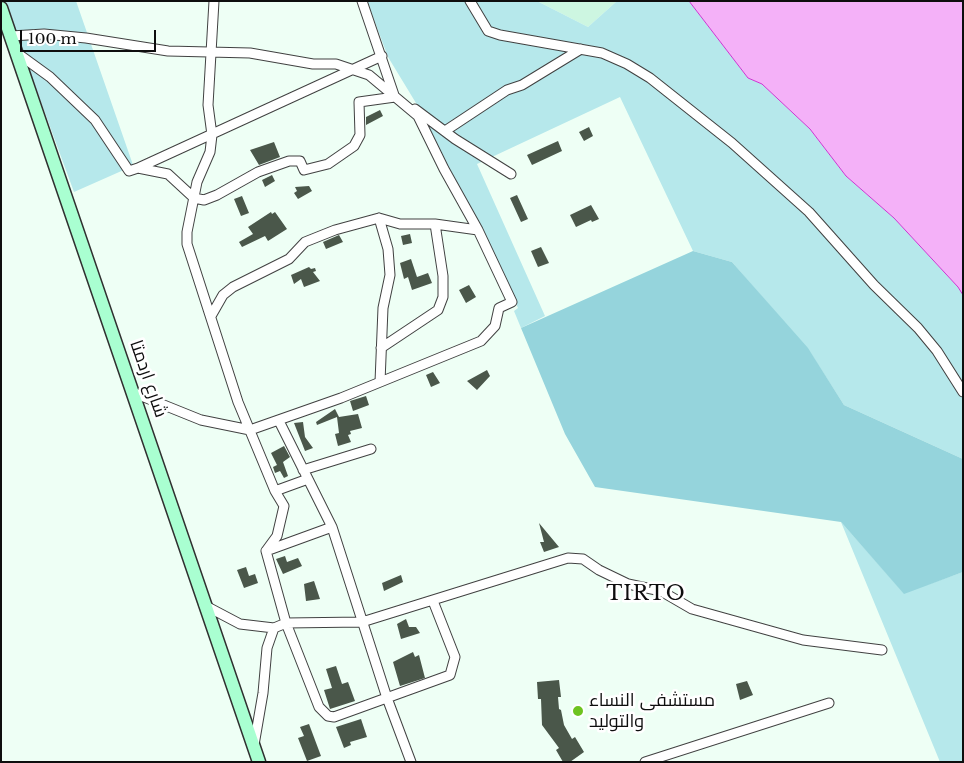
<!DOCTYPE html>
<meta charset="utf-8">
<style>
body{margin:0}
#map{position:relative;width:964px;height:763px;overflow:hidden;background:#eefff5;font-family:"Libre Baskerville",serif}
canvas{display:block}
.frame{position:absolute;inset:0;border:2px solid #0e0e0e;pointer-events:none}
.scale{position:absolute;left:20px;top:30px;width:136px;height:22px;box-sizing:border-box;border:2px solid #0e0e0e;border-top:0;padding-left:6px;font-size:15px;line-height:18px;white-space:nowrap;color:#0e0e0e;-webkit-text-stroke:4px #fff;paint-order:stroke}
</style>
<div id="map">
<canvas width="964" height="763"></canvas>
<div class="frame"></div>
<div class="scale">100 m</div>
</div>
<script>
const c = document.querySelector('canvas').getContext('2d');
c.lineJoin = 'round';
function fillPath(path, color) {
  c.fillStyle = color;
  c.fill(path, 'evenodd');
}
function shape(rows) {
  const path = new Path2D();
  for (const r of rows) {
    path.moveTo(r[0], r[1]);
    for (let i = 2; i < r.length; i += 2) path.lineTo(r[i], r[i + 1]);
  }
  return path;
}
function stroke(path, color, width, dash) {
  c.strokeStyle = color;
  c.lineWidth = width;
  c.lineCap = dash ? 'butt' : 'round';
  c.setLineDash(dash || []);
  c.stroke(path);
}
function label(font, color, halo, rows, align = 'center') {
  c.font = font + ' "Libre Baskerville",Cairo,serif';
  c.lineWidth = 5;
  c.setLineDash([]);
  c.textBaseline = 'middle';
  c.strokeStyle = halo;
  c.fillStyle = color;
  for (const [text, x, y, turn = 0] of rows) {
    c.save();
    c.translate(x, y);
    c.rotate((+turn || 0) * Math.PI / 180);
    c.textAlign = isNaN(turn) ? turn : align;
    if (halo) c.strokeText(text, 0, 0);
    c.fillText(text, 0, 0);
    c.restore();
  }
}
const farmland = shape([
 [537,1,617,1,588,27]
]);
const green = shape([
 [4,1,76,1,133,165,130,167,97,119,23,55],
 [367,1,537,1,588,27,617,1,689,1,748,78,762,84,810,129,846,176,894,218,958,287,963,295,963,459,844,405,810,352,732,262,693,251,620,97,477,164,545,316,521,328,514,311,518,308,480,228,445,166,419,108,388,57],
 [27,64,49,79,94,122,126,169,74,192],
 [841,522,904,593,963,572,963,762,940,762]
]);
const forest = shape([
 [693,251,732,262,808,348,844,405,963,459,963,572,904,594,841,522,595,487,565,434,521,328]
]);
const water = shape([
 [689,1,963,1,963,295,958,287,894,218,846,176,810,129,762,84,748,78,689,1]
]);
const building = shape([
 [380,110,383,116,366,125,366,117],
 [589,127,593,136,584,141,579,132],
 [558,141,562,151,532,165,527,155],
 [274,142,280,157,259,165,250,150],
 [272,175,275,181,265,187,262,180],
 [309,186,312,191,298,199,294,193,297,191,295,187],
 [517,195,528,219,521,222,510,198],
 [242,196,249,213,241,216,234,199],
 [591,205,599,219,592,222,591,220,576,227,570,215],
 [271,212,272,214,275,212,287,229,268,241,265,236,242,247,239,242,253,234,248,227],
 [410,234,412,243,403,245,401,236],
 [339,235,343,242,326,249,323,242],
 [541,247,549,263,538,267,531,251],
 [411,259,417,277,428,273,432,283,412,290,408,277,404,279,400,263],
 [309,267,311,269,315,268,316,271,313,272,320,281,304,287,301,279,294,284,291,275],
 [469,285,476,297,466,303,459,290],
 [487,370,490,376,477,390,467,381],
 [433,372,440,383,431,387,426,375],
 [366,396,369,405,353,411,350,401],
 [335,409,339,417,358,414,362,428,350,431,351,434,348,435,351,442,338,446,335,434,339,433,337,417,317,425,316,422],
 [303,422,305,437,313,448,305,451,294,423],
 [284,446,290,457,283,462,288,476,284,478,280,471,275,473,273,467,277,465,271,453],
 [539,523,559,547,544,552,540,542,544,542],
 [285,556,287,562,298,558,302,566,283,574,276,559],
 [246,567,249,576,255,574,258,583,244,588,237,570],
 [401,575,403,582,384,591,382,583],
 [314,581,320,599,306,601,304,584],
 [406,619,409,627,416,627,420,633,401,639,397,624],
 [413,652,415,657,419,655,425,678,400,686,393,662],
 [336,666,342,684,348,682,355,701,330,709,324,690,332,688,326,669],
 [559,680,561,697,558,697,559,709,561,710,564,725,572,739,575,737,584,752,570,762,563,762,556,750,559,748,542,725,541,699,538,699,537,682],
 [747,681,753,695,740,700,736,684],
 [361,719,367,737,350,742,351,745,344,748,336,727],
 [309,724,321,756,307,761,298,738,304,736,300,727]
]);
const minor = shape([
 [214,1,208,105,212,135,210,152,197,182,187,232,187,244,238,402,275,491,308,479],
 [362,1,394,95],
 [470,1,488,31,500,35,602,53,627,64,650,78,732,143,809,212,874,285,918,328,937,351,963,392],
 [11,36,44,34,86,38,168,51,250,53,313,64,336,64,369,75,418,116,444,169,478,230,512,302,499,308,495,326,481,341,341,398,250,430,201,420,134,393],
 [17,53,50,77,95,120,129,171,138,168,168,174,194,198,204,200,217,195,258,172,289,161,300,161,304,170,328,164,354,146,360,135,359,102,395,97],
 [415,109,455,139,511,174],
 [445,131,507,90,522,85,581,49],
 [138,168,382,56],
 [379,218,388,249,390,275,383,308,380,382],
 [211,316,223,295,233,287,289,259,305,242,335,230,379,218,400,224,435,224,478,230],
 [381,348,438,310,443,297,443,276,435,224],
 [279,421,332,527,387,698,411,762],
 [303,470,371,449],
 [332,527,266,551,286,623,319,707,328,716,334,717,450,675,455,657,433,601],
 [266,551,277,536,284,506,275,491],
 [204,605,240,624,274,628],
 [254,745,263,693,267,648,274,628,286,623,362,622,568,558,583,559,599,570,628,584,661,591,692,609,803,640,882,650],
 [645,762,829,703]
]);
const secondary = shape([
 [1,8,259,762]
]);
const markers = [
 [578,711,6,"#6ec320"]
];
const streetNames = [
 ["شارع اردمتا",148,379,71]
];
const poiNames = [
 ["مستشفى النساء",589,701],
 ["والتوليد",589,722]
];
const quarterNames = [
 ["TIRTO",646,594]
];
fillPath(farmland, '#cdf6e1');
fillPath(green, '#b6e8eb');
fillPath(forest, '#95d4dc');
fillPath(water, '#f4b1f8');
stroke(water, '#cd35d2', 1);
fillPath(building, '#4a574a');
stroke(minor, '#414141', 11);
stroke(secondary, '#303030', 15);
stroke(minor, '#fff', 9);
stroke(secondary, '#a9ffd1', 12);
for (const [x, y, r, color] of markers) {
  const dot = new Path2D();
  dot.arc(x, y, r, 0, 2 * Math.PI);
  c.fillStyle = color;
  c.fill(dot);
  stroke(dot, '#fff', 2);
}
label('18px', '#0e0e0e', '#fff', streetNames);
label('18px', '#0e0e0e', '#fff', poiNames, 'left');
c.letterSpacing = '1px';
label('20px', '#0e0e0e', '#fff', quarterNames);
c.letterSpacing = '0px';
</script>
